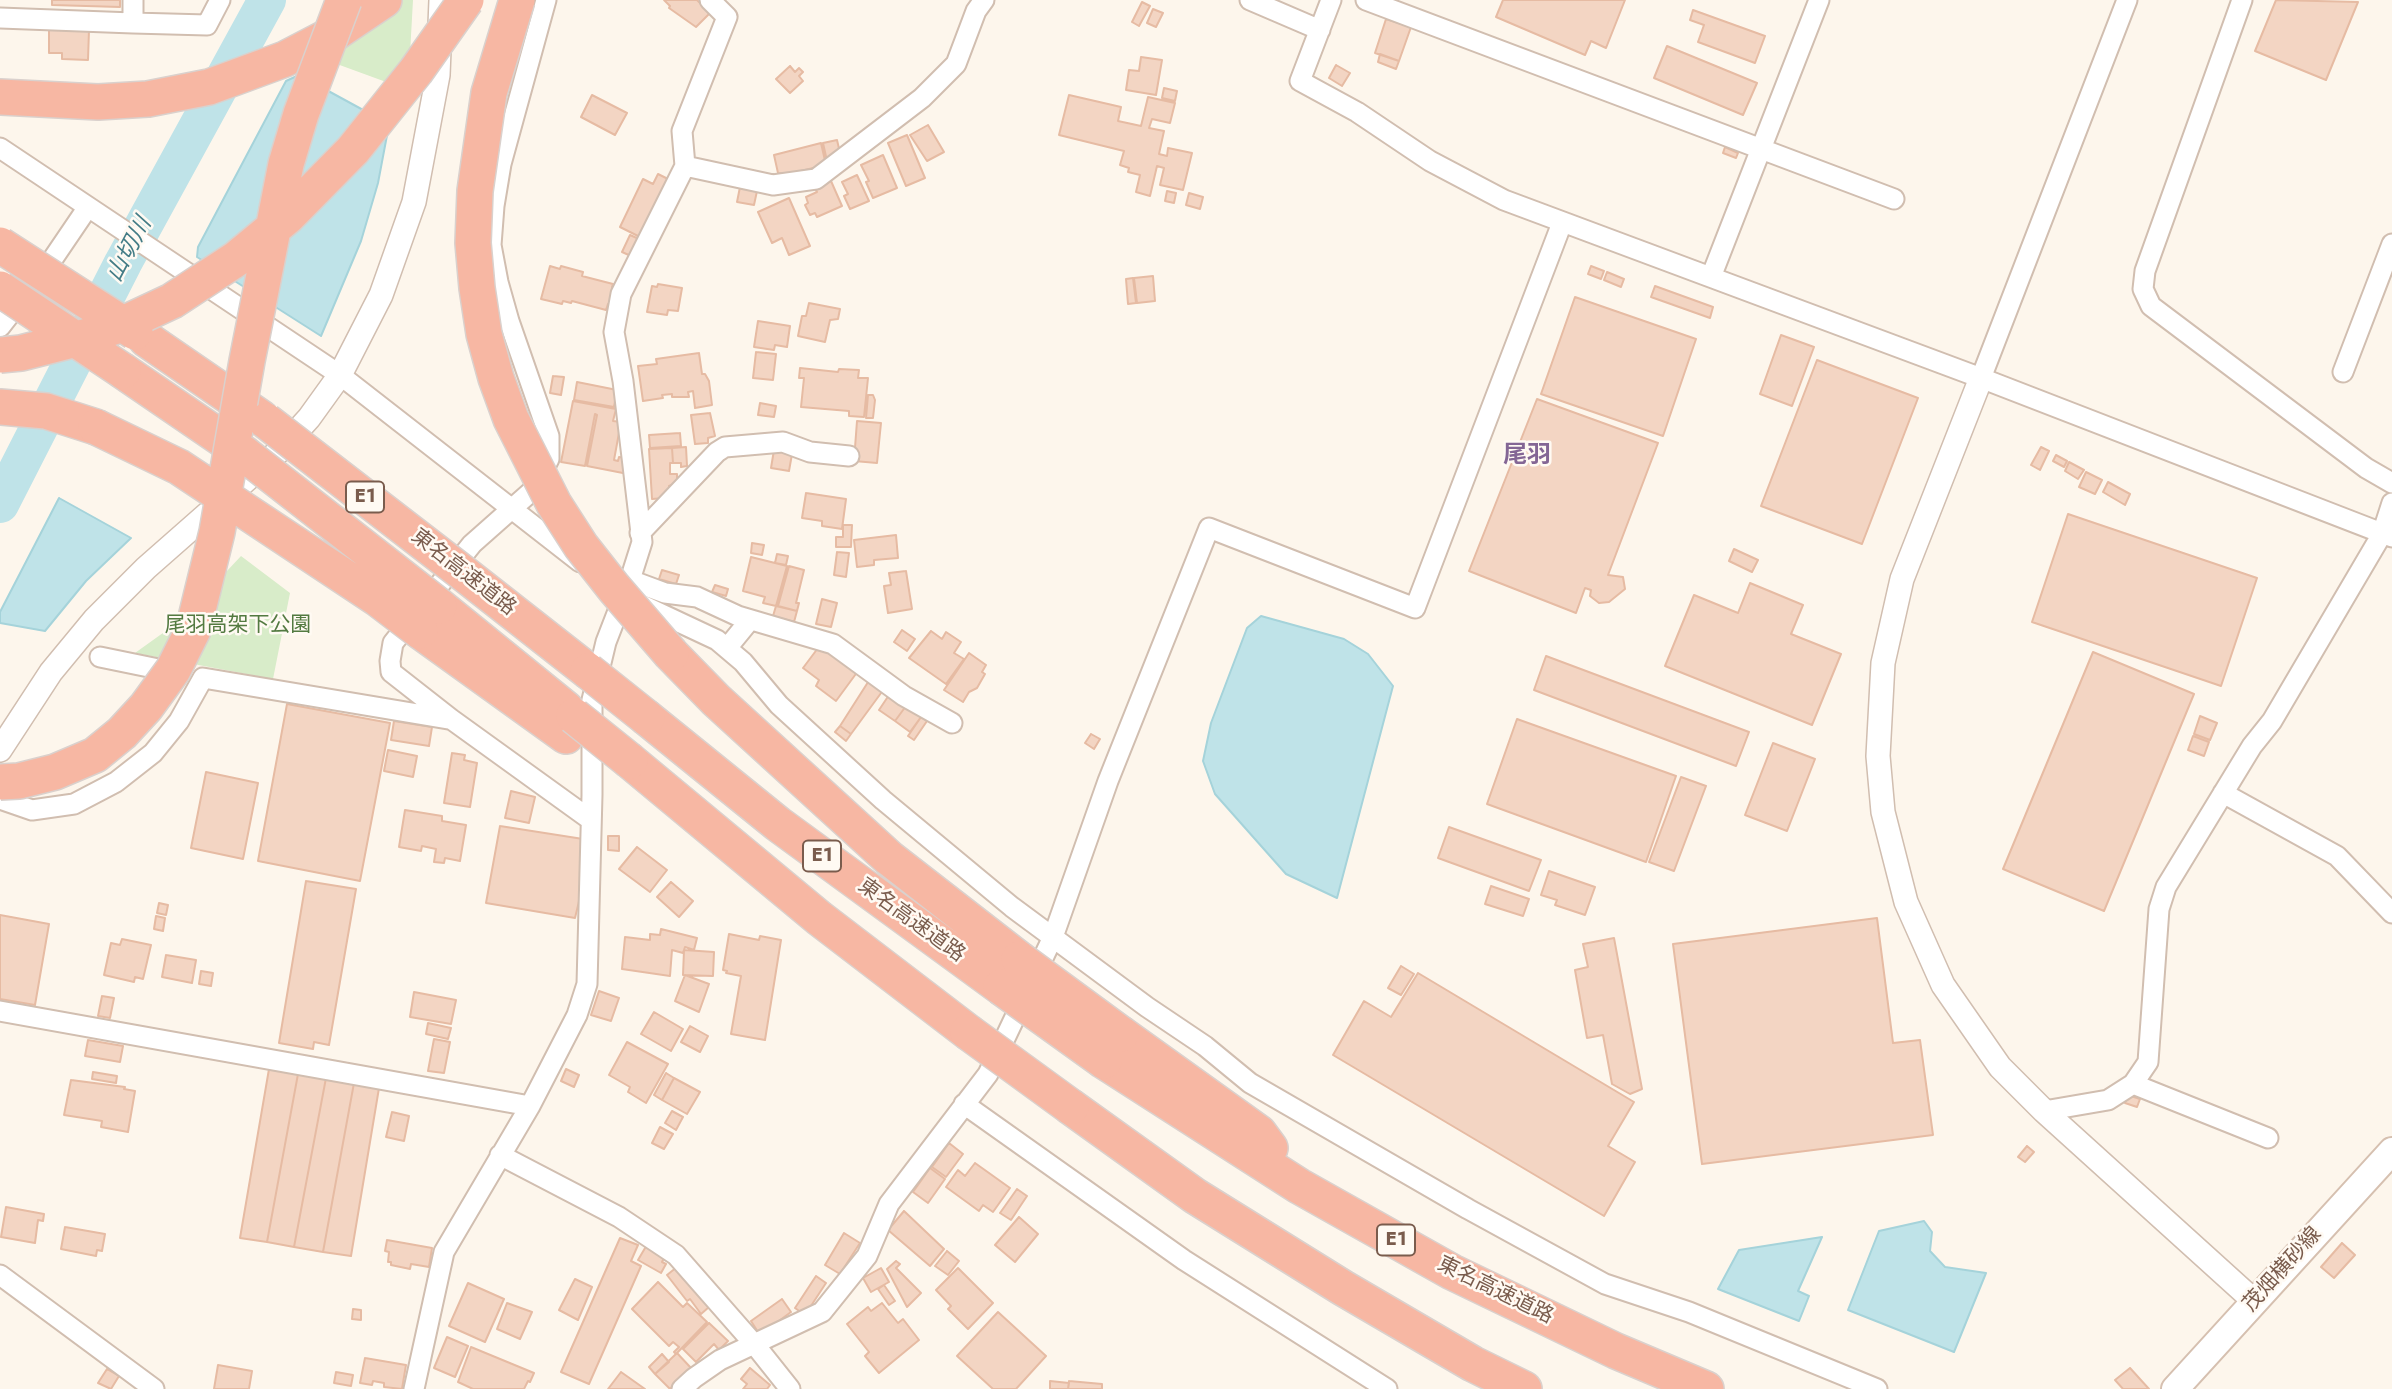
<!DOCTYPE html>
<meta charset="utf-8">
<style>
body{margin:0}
canvas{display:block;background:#fdf6ec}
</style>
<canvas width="2392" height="1389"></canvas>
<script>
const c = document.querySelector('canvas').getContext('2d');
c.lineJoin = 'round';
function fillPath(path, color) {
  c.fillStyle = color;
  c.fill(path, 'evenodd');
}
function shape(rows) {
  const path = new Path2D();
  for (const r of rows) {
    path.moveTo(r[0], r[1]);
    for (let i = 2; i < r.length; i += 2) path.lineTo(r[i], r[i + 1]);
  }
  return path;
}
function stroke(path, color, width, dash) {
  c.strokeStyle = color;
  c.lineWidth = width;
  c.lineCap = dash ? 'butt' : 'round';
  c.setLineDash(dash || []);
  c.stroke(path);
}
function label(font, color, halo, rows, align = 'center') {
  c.font = font + ' Jost,"Noto Sans JP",sans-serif';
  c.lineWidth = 5;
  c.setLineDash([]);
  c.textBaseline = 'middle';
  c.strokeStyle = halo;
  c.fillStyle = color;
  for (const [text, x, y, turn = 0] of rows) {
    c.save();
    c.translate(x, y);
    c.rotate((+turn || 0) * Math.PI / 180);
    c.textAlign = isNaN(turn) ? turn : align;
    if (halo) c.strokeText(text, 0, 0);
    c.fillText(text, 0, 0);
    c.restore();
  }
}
const green = shape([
 [341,0,413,0,408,90,315,56],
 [241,556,290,593,273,679,135,653,181,620]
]);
const water = shape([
 [299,75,387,123,388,130,378,183,361,241,321,336,197,257,198,247,286,81,299,75],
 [59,498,131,538,86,581,45,631,0,623,0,612,59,498],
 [1261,616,1344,639,1368,654,1393,686,1337,898,1286,874,1215,794,1203,761,1211,723,1247,628,1261,616],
 [1924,1221,1932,1232,1930,1251,1945,1267,1986,1273,1954,1352,1848,1310,1879,1231,1924,1221],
 [1822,1237,1798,1291,1809,1296,1799,1321,1718,1289,1739,1250,1822,1237]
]);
const river = shape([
 [0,504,123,263,267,0]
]);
const building = shape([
 [52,0,120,0,120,7,52,5,52,0],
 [664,0,697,0,710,13,696,27,669,8,670,6,664,0],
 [1503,0,1625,0,1606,48,1591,41,1585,55,1496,17,1503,0],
 [2276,0,2358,2,2326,80,2255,51,2276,0],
 [1142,2,1150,6,1139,26,1132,22,1142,2],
 [1153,9,1163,13,1156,27,1147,23,1153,9],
 [1693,10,1765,36,1755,63,1698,42,1704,25,1690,20,1693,10],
 [1386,19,1411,27,1399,61,1375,53,1386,19],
 [49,29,89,30,88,60,62,59,62,53,49,53,49,29],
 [1667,46,1757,83,1743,115,1654,78,1667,46],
 [1380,54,1399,61,1396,69,1378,62,1380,54],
 [1141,57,1162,60,1156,95,1126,90,1129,70,1139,71,1141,57],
 [1336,65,1350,73,1342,86,1329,78,1336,65],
 [790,66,795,72,799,68,803,72,799,76,803,81,790,93,776,79,790,66],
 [1164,88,1177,91,1175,101,1162,98,1164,88],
 [592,95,627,113,615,135,581,117,592,95],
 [1069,95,1121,107,1118,121,1141,126,1148,97,1175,103,1170,123,1152,119,1149,128,1164,131,1159,154,1167,156,1168,148,1192,153,1183,190,1160,185,1164,168,1157,166,1150,196,1136,192,1140,175,1128,172,1129,168,1120,165,1124,151,1059,135,1069,95],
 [928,125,944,152,927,161,910,135,928,125],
 [907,135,925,178,906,186,888,143,907,135],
 [837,140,841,157,827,161,823,143,837,140],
 [821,143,826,165,788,174,778,173,774,155,821,143],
 [1725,147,1738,153,1736,158,1723,153,1725,147],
 [883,155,897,188,873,198,866,182,869,181,861,165,883,155],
 [658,174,668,179,640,237,620,227,643,179,653,184,658,174],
 [857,175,869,201,850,209,844,196,848,194,842,182,857,175],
 [831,181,842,206,817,217,815,213,810,215,805,205,808,203,806,197,817,192,815,188,831,181],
 [740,187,757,191,754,205,737,202,740,187],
 [1167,191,1176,193,1174,203,1165,201,1167,191],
 [1189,193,1203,197,1200,209,1186,205,1189,193],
 [789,198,810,246,789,255,782,238,772,243,758,212,789,198],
 [630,235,639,239,631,256,622,252,630,235],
 [550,266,560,269,561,266,583,272,582,276,613,284,612,287,615,288,610,305,608,304,606,310,572,301,571,303,563,301,562,304,541,299,550,266],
 [1591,266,1604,271,1601,279,1588,274,1591,266],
 [1607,272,1624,279,1621,287,1604,280,1607,272],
 [1153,276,1155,301,1137,303,1134,278,1153,276],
 [1133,278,1136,303,1128,304,1126,279,1133,278],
 [658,284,682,288,678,311,668,310,667,315,647,312,652,286,657,287,658,284],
 [1655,286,1713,307,1710,318,1651,297,1655,286],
 [1575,297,1696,339,1663,436,1541,394,1575,297],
 [809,303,840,309,838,319,830,320,825,342,798,336,802,316,806,316,809,303],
 [758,321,790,326,787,347,775,345,774,350,754,347,758,321],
 [1781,335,1814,347,1792,406,1760,394,1781,335],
 [756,352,776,354,773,380,753,378,756,352],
 [699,353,702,374,705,374,709,381,712,405,695,408,693,391,688,392,689,397,672,397,672,394,662,395,663,398,643,401,638,366,657,364,656,359,699,353],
 [1817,360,1918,398,1862,544,1761,506,1817,360],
 [800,368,838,372,839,369,859,370,858,378,868,378,864,417,849,416,849,411,801,407,804,378,799,378,800,368],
 [553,376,564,377,561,395,550,393,553,376],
 [577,382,617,390,614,407,574,400,577,382],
 [868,395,873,395,875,400,873,418,866,418,868,395],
 [1537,399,1658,443,1608,575,1623,577,1625,589,1609,602,1599,603,1590,596,1591,590,1585,588,1576,613,1469,571,1537,399],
 [573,401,616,409,613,421,621,422,614,460,618,461,619,457,627,458,628,474,587,466,597,415,595,414,585,466,561,462,573,401],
 [760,403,776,406,774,417,758,415,760,403],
 [710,413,715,436,708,438,708,443,695,444,691,415,710,413],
 [857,421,881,423,877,463,854,461,857,421],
 [680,433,681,446,650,448,649,435,680,433],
 [686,447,687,466,681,467,681,463,673,463,672,448,686,447],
 [2041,447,2049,451,2040,470,2031,465,2041,447],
 [672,448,673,463,670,463,670,474,677,474,677,483,669,486,670,492,664,493,665,498,652,499,649,449,672,448],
 [774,450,792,454,789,471,771,468,774,450],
 [2056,455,2067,461,2064,467,2053,461,2056,455],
 [2069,462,2084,470,2078,479,2065,471,2069,462],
 [2086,472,2102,480,2095,494,2079,487,2086,472],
 [2108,482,2130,494,2125,505,2103,492,2108,482],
 [806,493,846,499,842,529,822,526,822,521,802,518,806,493],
 [2068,514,2257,578,2221,686,2032,622,2068,514],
 [843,525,852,525,851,547,836,547,836,537,843,537,843,525],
 [896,535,898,558,874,560,874,565,857,567,854,540,896,535],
 [752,543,764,545,762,555,751,553,752,543],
 [1734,549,1758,560,1752,572,1729,561,1734,549],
 [837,552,849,553,846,577,834,575,837,552],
 [777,554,788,556,786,565,775,563,777,554],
 [751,557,787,566,776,606,763,603,765,597,743,591,751,557],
 [789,566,804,570,796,603,799,603,797,611,778,606,789,566],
 [662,570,679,575,676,584,659,579,662,570],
 [906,571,912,609,888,613,884,586,891,585,889,573,906,571],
 [1750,583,1803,605,1791,634,1841,654,1812,725,1665,666,1694,595,1738,613,1750,583],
 [715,585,728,589,726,596,712,592,715,585],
 [822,599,837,603,831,627,816,624,822,599],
 [776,606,797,611,794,622,773,616,776,606],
 [902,630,915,639,907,651,894,642,902,630],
 [931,631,942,639,946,632,961,642,954,653,964,659,946,684,909,658,931,631],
 [821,644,861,667,836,701,816,686,819,680,803,668,821,644],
 [2093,652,2194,694,2104,911,2003,869,2093,652],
 [969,653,986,665,982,672,985,674,977,688,969,692,963,702,944,690,969,653],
 [1546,656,1749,732,1736,766,1534,690,1546,656],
 [870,679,884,689,851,734,840,726,870,679],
 [889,695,906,706,895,721,879,710,889,695],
 [287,704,390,723,360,881,258,861,287,704],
 [906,706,921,717,910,732,895,721,906,706],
 [2200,716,2217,723,2210,740,2194,734,2200,716],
 [921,717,927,721,914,740,908,736,921,717],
 [1517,719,1676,776,1646,862,1487,804,1517,719],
 [394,721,432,727,429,746,391,740,394,721],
 [840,726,851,734,846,741,835,732,840,726],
 [1091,734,1100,739,1094,749,1085,743,1091,734],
 [2193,736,2209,742,2204,756,2188,750,2193,736],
 [1773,743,1815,759,1787,831,1745,815,1773,743],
 [388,750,417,756,413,777,384,771,388,750],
 [452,753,465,755,464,760,477,763,470,807,444,803,452,753],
 [206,772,258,783,243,859,191,848,206,772],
 [1681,777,1706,786,1674,871,1649,862,1681,777],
 [511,791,535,797,529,823,505,818,511,791],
 [405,810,442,816,442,821,466,825,460,861,445,858,444,863,434,862,436,849,422,846,421,851,399,847,405,810],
 [500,826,583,839,586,872,575,918,486,903,500,826],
 [1449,827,1541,860,1529,891,1438,858,1449,827],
 [608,836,619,836,619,851,608,850,608,836],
 [637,847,667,870,650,892,619,869,637,847],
 [1549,871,1595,887,1585,915,1555,905,1557,900,1541,895,1549,871],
 [306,881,356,889,329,1045,314,1042,313,1049,279,1043,306,881],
 [671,882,693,901,679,917,657,897,671,882],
 [1491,886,1529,899,1523,916,1485,904,1491,886],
 [159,903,168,905,166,915,157,913,159,903],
 [0,915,49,924,35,1005,0,999,0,915],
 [156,916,165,918,163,931,154,929,156,916],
 [1877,918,1893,1043,1920,1040,1933,1135,1702,1164,1673,944,1877,918],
 [661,929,697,938,694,950,685,947,683,953,672,950,670,976,622,969,625,937,650,940,650,934,660,935,661,929],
 [729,934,759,940,760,936,781,940,765,1040,731,1034,741,976,726,973,727,971,723,970,729,934],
 [1614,938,1642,1089,1630,1094,1612,1084,1603,1035,1587,1038,1575,970,1588,967,1583,944,1614,938],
 [122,939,151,945,143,979,135,977,134,982,104,975,111,943,120,945,122,939],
 [684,950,714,952,713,976,683,975,684,950],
 [166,955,196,960,192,983,162,977,166,955],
 [1401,966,1414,974,1401,995,1388,988,1401,966],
 [201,971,213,973,211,986,199,984,201,971],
 [1418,973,1634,1102,1608,1146,1635,1162,1604,1216,1333,1055,1364,1001,1391,1017,1418,973],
 [685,975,709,984,699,1012,675,1001,685,975],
 [599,991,619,998,611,1021,591,1015,599,991],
 [414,992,456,1000,451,1024,410,1017,414,992],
 [102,996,114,998,110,1018,98,1016,102,996],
 [654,1012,683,1029,671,1051,641,1034,654,1012],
 [428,1023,451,1028,448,1039,426,1034,428,1023],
 [690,1026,708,1036,700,1052,681,1042,690,1026],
 [434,1039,450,1042,444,1073,428,1071,434,1039],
 [88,1040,123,1046,120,1062,85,1056,88,1040],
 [627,1042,668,1064,646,1103,628,1092,630,1087,609,1075,627,1042],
 [269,1069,298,1074,267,1242,240,1238,269,1069],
 [566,1069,579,1075,574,1087,561,1081,566,1069],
 [93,1072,117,1076,116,1083,92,1079,93,1072],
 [666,1073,674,1078,662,1100,654,1095,666,1073],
 [298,1074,326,1078,294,1247,267,1242,298,1074],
 [326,1078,354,1083,323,1252,294,1247,326,1078],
 [674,1078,700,1092,687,1114,662,1100,674,1078],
 [71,1080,125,1087,124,1089,135,1091,128,1132,101,1127,102,1121,64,1115,71,1080],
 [354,1083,379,1088,351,1256,323,1252,354,1083],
 [2128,1095,2140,1099,2137,1107,2125,1103,2128,1095],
 [672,1111,683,1117,676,1130,665,1123,672,1111],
 [392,1112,409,1116,404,1141,386,1137,392,1112],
 [660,1127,673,1134,664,1149,652,1143,660,1127],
 [949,1143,963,1154,946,1177,932,1167,949,1143],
 [2027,1146,2034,1152,2025,1162,2018,1157,2027,1146],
 [975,1163,1010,1188,993,1212,983,1205,979,1211,946,1187,958,1170,965,1176,975,1163],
 [930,1168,945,1179,928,1203,913,1192,930,1168],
 [1017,1189,1027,1196,1011,1220,1000,1213,1017,1189],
 [6,1207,44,1214,43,1221,38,1220,35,1243,1,1237,6,1207],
 [904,1211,944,1249,930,1266,888,1230,904,1211],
 [1019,1217,1038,1234,1015,1262,995,1245,1019,1217],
 [65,1227,105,1234,102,1251,97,1250,96,1256,61,1249,65,1227],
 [844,1233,860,1243,840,1274,825,1265,844,1233],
 [620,1238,638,1245,631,1261,641,1266,589,1384,561,1372,620,1238],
 [387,1240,432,1248,429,1267,411,1264,410,1269,391,1265,391,1262,388,1262,389,1252,385,1251,387,1240],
 [648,1243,666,1254,662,1262,666,1264,661,1273,638,1260,648,1243],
 [2342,1243,2355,1255,2334,1278,2321,1267,2342,1243],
 [947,1251,959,1261,948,1275,935,1266,947,1251],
 [896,1261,900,1264,896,1268,921,1293,907,1307,887,1269,896,1261],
 [677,1267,709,1307,701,1314,690,1299,687,1301,667,1275,677,1267],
 [881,1268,889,1282,871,1292,863,1278,881,1268],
 [958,1268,993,1303,968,1329,948,1309,951,1306,936,1290,958,1268],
 [816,1276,826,1283,807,1312,802,1313,795,1308,816,1276],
 [575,1279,592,1287,578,1320,559,1310,575,1279],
 [658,1282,683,1307,687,1303,707,1322,676,1354,674,1352,679,1347,673,1342,669,1346,632,1309,658,1282],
 [468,1283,504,1299,485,1342,449,1326,468,1283],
 [884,1285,895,1301,889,1305,878,1289,884,1285],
 [782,1299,791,1312,768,1329,758,1332,751,1321,782,1299],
 [507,1303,532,1312,520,1339,497,1329,507,1303],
 [882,1303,898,1323,903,1319,919,1340,879,1373,865,1356,869,1352,847,1324,868,1307,871,1311,882,1303],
 [353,1309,361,1310,361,1320,352,1319,353,1309],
 [998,1312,1046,1356,1016,1389,993,1389,957,1356,998,1312],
 [709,1323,728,1341,719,1350,714,1344,696,1362,683,1349,709,1323],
 [447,1337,468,1346,455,1377,434,1368,447,1337],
 [471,1347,534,1373,530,1382,528,1381,524,1389,473,1389,458,1382,471,1347],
 [677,1353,691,1368,670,1389,655,1374,677,1353],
 [662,1354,669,1362,655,1374,649,1367,662,1354],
 [365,1358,406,1365,402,1389,384,1387,384,1383,373,1381,372,1385,360,1383,365,1358],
 [218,1365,252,1371,249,1389,214,1389,218,1365],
 [750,1368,770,1385,767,1389,743,1389,747,1384,741,1379,750,1368],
 [2130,1368,2149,1389,2123,1389,2115,1380,2130,1368],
 [107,1369,119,1376,111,1389,98,1383,107,1369],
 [336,1372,353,1375,351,1386,334,1383,336,1372],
 [621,1372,645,1389,608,1389,621,1372],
 [1050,1381,1069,1383,1068,1389,1050,1389,1050,1381],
 [1069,1381,1102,1384,1102,1389,1068,1389,1069,1381]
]);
const minor = shape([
 [133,0,133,23,207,25,220,0],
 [546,0,501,164,494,206,491,245,498,282,509,321,549,436,549,459,533,490,472,544,393,643,390,661,391,672,451,719,591,820],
 [1250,0,1320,30],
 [1331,0,1300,81,1357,112,1430,161,1504,200,1981,378,2392,537],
 [1366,0,1894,199],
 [2242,0,2145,271,2143,289,2151,306,2366,468,2392,483],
 [0,18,133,23],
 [0,148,340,375,580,562],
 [685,166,773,185,816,179,922,98,956,64,976,11,984,0],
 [1711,277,1819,0],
 [0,327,50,263,88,207],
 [2343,372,2392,244],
 [1981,378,2127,0],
 [640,533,717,452,725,447,783,442,810,452,849,456],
 [630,580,665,593,697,597,738,616,833,644,904,696,952,723],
 [636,602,717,640,743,662,779,705,883,800,1012,907,1147,1007,1205,1046,1250,1083,1468,1209,1605,1284,1689,1312,1877,1389],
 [727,648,750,620],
 [100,657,178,673],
 [2223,793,2337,856,2392,913],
 [0,799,32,810,74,804,116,782,153,753,179,721,203,678,448,719],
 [0,1011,530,1106],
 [2133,1084,2268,1138],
 [964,1104,1184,1260,1387,1389],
 [2044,1111,2108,1100,2133,1084,2148,1062,2159,909,2166,887,2252,746,2272,721,2382,534,2392,503],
 [500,1155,619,1217,676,1255,755,1345,790,1389],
 [0,1275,154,1389],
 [414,1389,444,1252,530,1106,577,1015,587,984,592,795,592,700,606,642,630,580,642,542,623,381,614,332,621,294,685,166,682,131,727,17,710,0],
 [682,1389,694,1378,720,1360,822,1312,867,1256,889,1204,988,1074,1053,937,1108,781,1209,528,1415,608,1562,223]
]);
const tertiary = shape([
 [1981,378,1902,579,1883,663,1878,756,1883,812,1906,902,1943,985,2000,1067,2044,1111,2254,1301],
 [0,750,51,672,94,620,146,568,279,451,309,418,340,375,381,295,414,202,438,75,441,0]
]);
const secondary = shape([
 [2175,1389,2392,1151]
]);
const motorway = shape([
 [0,97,98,102,148,99,209,87,285,59,335,33,384,0],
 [146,339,261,418],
 [123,371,243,453],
 [0,407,46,411,96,427],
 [463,573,588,671],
 [439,606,566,709],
 [420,631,566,736],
 [671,654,716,700,889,858,1019,959],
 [647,718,778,824,1001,987],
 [630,761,819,918,968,1032],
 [1121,1034,1259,1133,1270,1148],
 [1104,1061,1299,1186,1452,1272,1616,1351,1706,1389],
 [1071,1107,1195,1196,1343,1288,1473,1364,1524,1389]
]);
const motorwayBridge = shape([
 [517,0,489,93,475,191,473,243,477,288,484,334,496,378,511,419,554,504,581,546,614,588,671,654],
 [0,245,135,332],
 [0,289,123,371],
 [0,355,21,353,88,336,125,323,172,301,236,259,288,216,353,150,416,71,466,0],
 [266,421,463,573],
 [96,427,179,467,378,599,420,631],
 [243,453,439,606],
 [588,671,647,718],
 [574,716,630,761],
 [0,782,19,781,55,772,95,755,122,733,146,707,173,670,193,630,217,532,247,361,286,164,301,114,344,0],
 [1019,959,1121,1034],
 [1001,987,1104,1061],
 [968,1032,1071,1107]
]);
const shields = [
 [365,497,38],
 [822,856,38],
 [1396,1240,38]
];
const shieldNames = [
 ["E1",365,497],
 ["E1",822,856],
 ["E1",1396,1240]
];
const streetNames = [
 ["東名高速道路",463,573,38],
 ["東名高速道路",911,921,36],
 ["茂畑横砂線",2283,1270,-48],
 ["東名高速道路",1495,1291,26]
];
const parkNames = [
 ["尾羽高架下公園",238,626]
];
const waterNames = [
 ["山切川",130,250,-62]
];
const quarterNames = [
 ["尾羽",1527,456]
];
fillPath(green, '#d8ecc9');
fillPath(water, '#bfe3e8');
stroke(water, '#a5d3da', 2);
stroke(river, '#bfe3e8', 38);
fillPath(building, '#f3d5c3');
stroke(building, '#e6bba3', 2);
stroke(minor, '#d1beb0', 23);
stroke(tertiary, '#d1beb0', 26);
stroke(secondary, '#d6c0b0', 30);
stroke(motorway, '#dad1cd', 38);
stroke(minor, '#fff', 19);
stroke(tertiary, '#fff', 23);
stroke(secondary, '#fff', 26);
stroke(motorway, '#f7b7a3', 35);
stroke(motorwayBridge, '#dad1cd', 38, []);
stroke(motorwayBridge, '#f7b7a3', 35);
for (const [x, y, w] of shields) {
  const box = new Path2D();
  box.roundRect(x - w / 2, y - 15.5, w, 31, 5);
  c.fillStyle = '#fffaf3';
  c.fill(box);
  stroke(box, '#7a5c4d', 2);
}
label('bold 19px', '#7a5c4d', null, shieldNames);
label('21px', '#7a5c4d', '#fffaf3', streetNames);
label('21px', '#537a41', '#fffaf3', parkNames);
label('italic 23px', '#437c86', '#fffaf3', waterNames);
label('bold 24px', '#846695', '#fffaf3', quarterNames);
</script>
